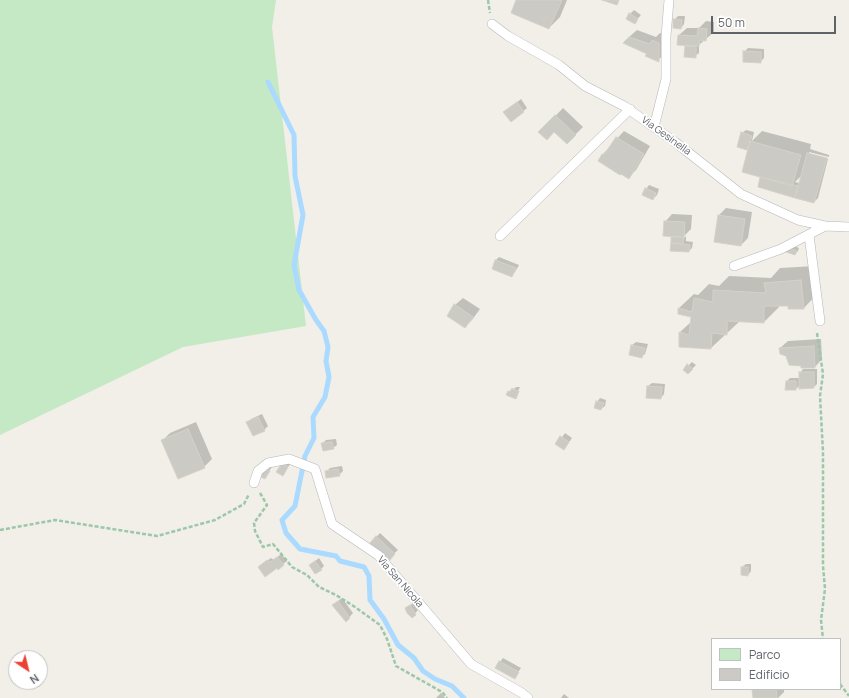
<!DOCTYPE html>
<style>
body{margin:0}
#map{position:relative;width:849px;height:698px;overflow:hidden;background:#f1efe8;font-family:Manrope,sans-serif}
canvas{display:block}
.legend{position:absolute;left:711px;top:638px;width:130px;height:52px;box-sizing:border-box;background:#fff;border:1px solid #bfc1c3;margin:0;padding:5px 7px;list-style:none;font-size:12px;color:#5f6368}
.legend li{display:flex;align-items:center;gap:8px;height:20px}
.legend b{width:20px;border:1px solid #bfc1c3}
.north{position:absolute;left:8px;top:650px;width:40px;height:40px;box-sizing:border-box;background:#fff;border:1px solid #bfc1c3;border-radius:50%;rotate:145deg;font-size:11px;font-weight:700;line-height:16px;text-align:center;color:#5f6368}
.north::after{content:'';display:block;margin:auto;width:14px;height:18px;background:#ea4335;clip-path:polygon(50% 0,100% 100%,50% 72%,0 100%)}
.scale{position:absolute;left:711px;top:16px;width:125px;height:18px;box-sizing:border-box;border:2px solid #5f6368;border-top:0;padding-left:5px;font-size:12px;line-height:14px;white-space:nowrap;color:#5f6368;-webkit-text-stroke:3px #fff;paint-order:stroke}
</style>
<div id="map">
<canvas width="849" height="698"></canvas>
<ul class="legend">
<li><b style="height:11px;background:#c5e8c5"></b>Parco</li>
<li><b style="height:11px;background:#cccac5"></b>Edificio</li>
</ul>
<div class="north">N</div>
<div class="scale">50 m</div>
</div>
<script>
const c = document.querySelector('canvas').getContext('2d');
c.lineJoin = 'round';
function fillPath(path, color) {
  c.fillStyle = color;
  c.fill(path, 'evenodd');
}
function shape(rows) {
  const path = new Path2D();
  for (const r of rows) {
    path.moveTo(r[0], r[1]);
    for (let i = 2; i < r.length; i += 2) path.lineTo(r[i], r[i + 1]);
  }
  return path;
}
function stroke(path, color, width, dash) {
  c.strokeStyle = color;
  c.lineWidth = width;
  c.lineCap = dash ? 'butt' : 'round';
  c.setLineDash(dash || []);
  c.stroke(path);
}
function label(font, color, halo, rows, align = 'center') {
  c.font = font + ' Manrope,sans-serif';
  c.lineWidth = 3.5;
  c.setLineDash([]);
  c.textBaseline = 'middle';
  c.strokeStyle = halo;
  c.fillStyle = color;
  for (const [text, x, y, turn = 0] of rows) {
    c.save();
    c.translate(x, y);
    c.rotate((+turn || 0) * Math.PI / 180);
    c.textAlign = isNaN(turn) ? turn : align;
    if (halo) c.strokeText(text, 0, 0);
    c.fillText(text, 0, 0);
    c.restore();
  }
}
const green = shape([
 [0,0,276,0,272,27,306,326,183,347,0,435]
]);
const shadow = shape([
 [517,0,567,0,560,17,549,28],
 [634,10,641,15,634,23,630,14],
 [678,16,685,16,684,24,681,28,674,20],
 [706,21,714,22,714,32,699,45,699,53,695,56,686,46,687,45,679,35,687,28,699,28],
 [637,30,656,37,660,33,666,36,666,53,658,60,648,54,629,37],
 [748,48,764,49,764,58,760,62,744,52],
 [521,99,527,108,511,121,505,112],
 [563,108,583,127,567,143,554,131,540,132],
 [746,130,754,132,752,141,762,131,811,144,810,149,829,155,829,157,809,152,809,154,828,159,818,198,814,202,759,186,760,177,749,147,747,149,742,133],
 [802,175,800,183,795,182],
 [624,131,650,146,636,170,629,177,600,160,603,154],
 [649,185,659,189,657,195,653,199,646,189],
 [726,208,752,212,748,238,741,245,719,215],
 [672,214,692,215,691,229,680,240,681,241,686,236,686,241,693,242,692,248,689,251,671,250,672,237,674,236,665,222],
 [786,242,799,248,798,251,795,254],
 [499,257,519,265,515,272,512,275,493,269,496,260],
 [815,266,818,293,804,308,779,305,779,307,764,322,740,321,711,348,680,332,691,322,692,317,679,308,694,294,698,295,709,284,719,286,729,276,771,278,780,268],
 [463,298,480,309,472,320,465,327,455,305],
 [821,339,822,359,815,367,802,365,786,355,780,348,788,341],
 [636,342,648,344,645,354,641,357,630,354,632,345],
 [692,362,696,365,688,373,684,370],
 [803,369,817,369,817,384,814,387,800,385,796,389,787,381,790,378,800,378,800,373],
 [652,383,665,384,664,394,661,398,648,386],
 [516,387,520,387,516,395,518,395,515,398,507,395,512,388,514,389],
 [600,398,606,400,605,406,601,409,597,402],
 [262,414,268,426,264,430,248,422,251,419],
 [196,422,212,459,204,467,162,441,170,433],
 [565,433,572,438,564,449,557,444],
 [336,439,337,445,333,448,322,444,326,440],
 [286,460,291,463,282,475,277,471],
 [268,465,272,467,264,478],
 [342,466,343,471,339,475,326,472,330,468],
 [380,533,398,550,388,559,371,543],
 [281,554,287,561,283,564,263,564,271,558,274,560],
 [319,558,324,566,321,569,310,565],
 [746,564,751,564,751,571,748,575,742,567],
 [342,598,353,613,346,621,337,602],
 [414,602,418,610,412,617,406,609],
 [503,658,521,668,514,678,496,667],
 [753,689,784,689,784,692,778,698,754,698],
 [441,693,445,698,436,698],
 [564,694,569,698,561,698]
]);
const stream = shape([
 [268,82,294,135,295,176,303,215,294,265,299,290,316,320,324,331,328,347,326,361,329,377,325,397,313,417,314,438,305,456,295,506,282,520,286,533,300,549,336,556,340,561,364,567,369,576,370,600,384,619,398,645,414,658,423,671,435,679,452,686,464,698]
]);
const building = shape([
 [516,0,562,0,549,29,511,13,516,0],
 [602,0,619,0,617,5,602,0],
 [629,13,638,19,635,24,626,19,629,13],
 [673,19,682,20,681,29,673,28,673,19],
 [698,28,707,29,706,41,700,40,699,46,677,45,678,35,697,36,698,28],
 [629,37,650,44,652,40,659,43,659,62,645,56,647,54,623,43,629,37],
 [685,46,696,46,696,58,684,57,685,46],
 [743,51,761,52,761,63,743,62,743,51],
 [517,102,524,112,511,122,503,112,517,102],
 [555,115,576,135,567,144,554,132,547,140,538,132,555,115],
 [741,132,752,136,747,150,737,147,741,132],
 [616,137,644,154,629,179,621,174,620,175,598,161,602,154,604,155,616,137],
 [750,141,801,155,792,186,742,172,750,141],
 [807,153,827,158,814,203,795,198,807,153],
 [760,177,798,186,795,198,758,187,760,177],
 [645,188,656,193,653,200,642,195,645,188],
 [718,215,745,219,741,246,714,242,718,215],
 [664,221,685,222,684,237,663,236,664,221],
 [671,237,684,237,683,244,671,243,671,237],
 [671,243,690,245,689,252,670,251,671,243],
 [781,245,797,251,795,255,780,250,781,245],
 [495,260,516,268,512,277,492,269,495,260],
 [801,280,804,309,788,309,788,306,764,306,764,323,727,321,727,335,712,333,711,349,679,347,679,332,689,335,691,317,678,314,678,308,692,312,694,298,713,302,713,290,766,293,764,283,801,280],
 [454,304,473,317,465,328,447,316,454,304],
 [631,345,645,348,642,358,629,355,631,345],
 [814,346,815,368,801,368,801,366,789,365,786,356,780,354,779,348,814,346],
 [687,364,693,369,688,374,683,370,687,364],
 [799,372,814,372,814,388,799,389,799,372],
 [786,381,796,381,796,390,785,390,786,381],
 [647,386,662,387,661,399,646,398,647,386],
 [512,389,519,391,516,399,506,395,508,391,511,392,512,389],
 [596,401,604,403,601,410,594,408,596,401],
 [258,417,265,431,253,436,246,422,258,417],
 [188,429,205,468,178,479,161,440,188,429],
 [560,436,569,442,564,450,555,444,560,436],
 [332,442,334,449,323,451,321,443,332,442],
 [282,463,288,467,283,476,276,472,282,463],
 [264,468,270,471,265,479,259,476,264,468],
 [338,469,340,476,326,478,325,471,338,469],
 [376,536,395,554,389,561,370,543,376,536],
 [277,557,284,565,278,570,277,568,265,577,258,567,267,560,270,562,277,557],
 [315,561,322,570,315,574,309,565,315,561],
 [741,567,748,567,748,576,741,575,741,567],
 [338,601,350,618,346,622,332,605,338,601],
 [410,605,416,615,412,618,407,613,405,608,410,605],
 [499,661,519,672,515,679,495,668,499,661],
 [752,689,776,689,777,698,753,698,752,689]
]);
const path = shape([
 [488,0,490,13],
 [817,333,823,374,820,396,823,452,823,566,825,589,821,620,823,639],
 [260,493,267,505,254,523,255,531,263,547,273,544,292,567,307,575,319,587,336,595,355,607,380,625,387,639,396,666,442,692,447,698],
 [0,530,55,520,157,536,215,520,244,504,249,494],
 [840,684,849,696]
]);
const lane = shape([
 [492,24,508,36,559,65,585,86,624,106,675,142,741,194,798,220,825,226,849,227],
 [654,127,666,79,666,36,669,0],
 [809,235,820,321],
 [500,236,630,109],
 [734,266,781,249,825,226],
 [254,483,258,471,268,463,289,459,315,469,332,524,378,555,471,664,522,693,528,698]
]);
const streetNames = [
 ["Via Gesinella",666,136,36],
 ["Via San Nicola",400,582,49]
];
fillPath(green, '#c5e8c5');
fillPath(shadow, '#0003');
stroke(stream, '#aadaff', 5);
fillPath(building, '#cccac5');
stroke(building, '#d6d1c6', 1);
stroke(lane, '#b5b8bc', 10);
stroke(path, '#9cc7a9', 2.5, [4, 2]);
stroke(lane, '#fff', 9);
label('10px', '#5f6368', '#fff', streetNames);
</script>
